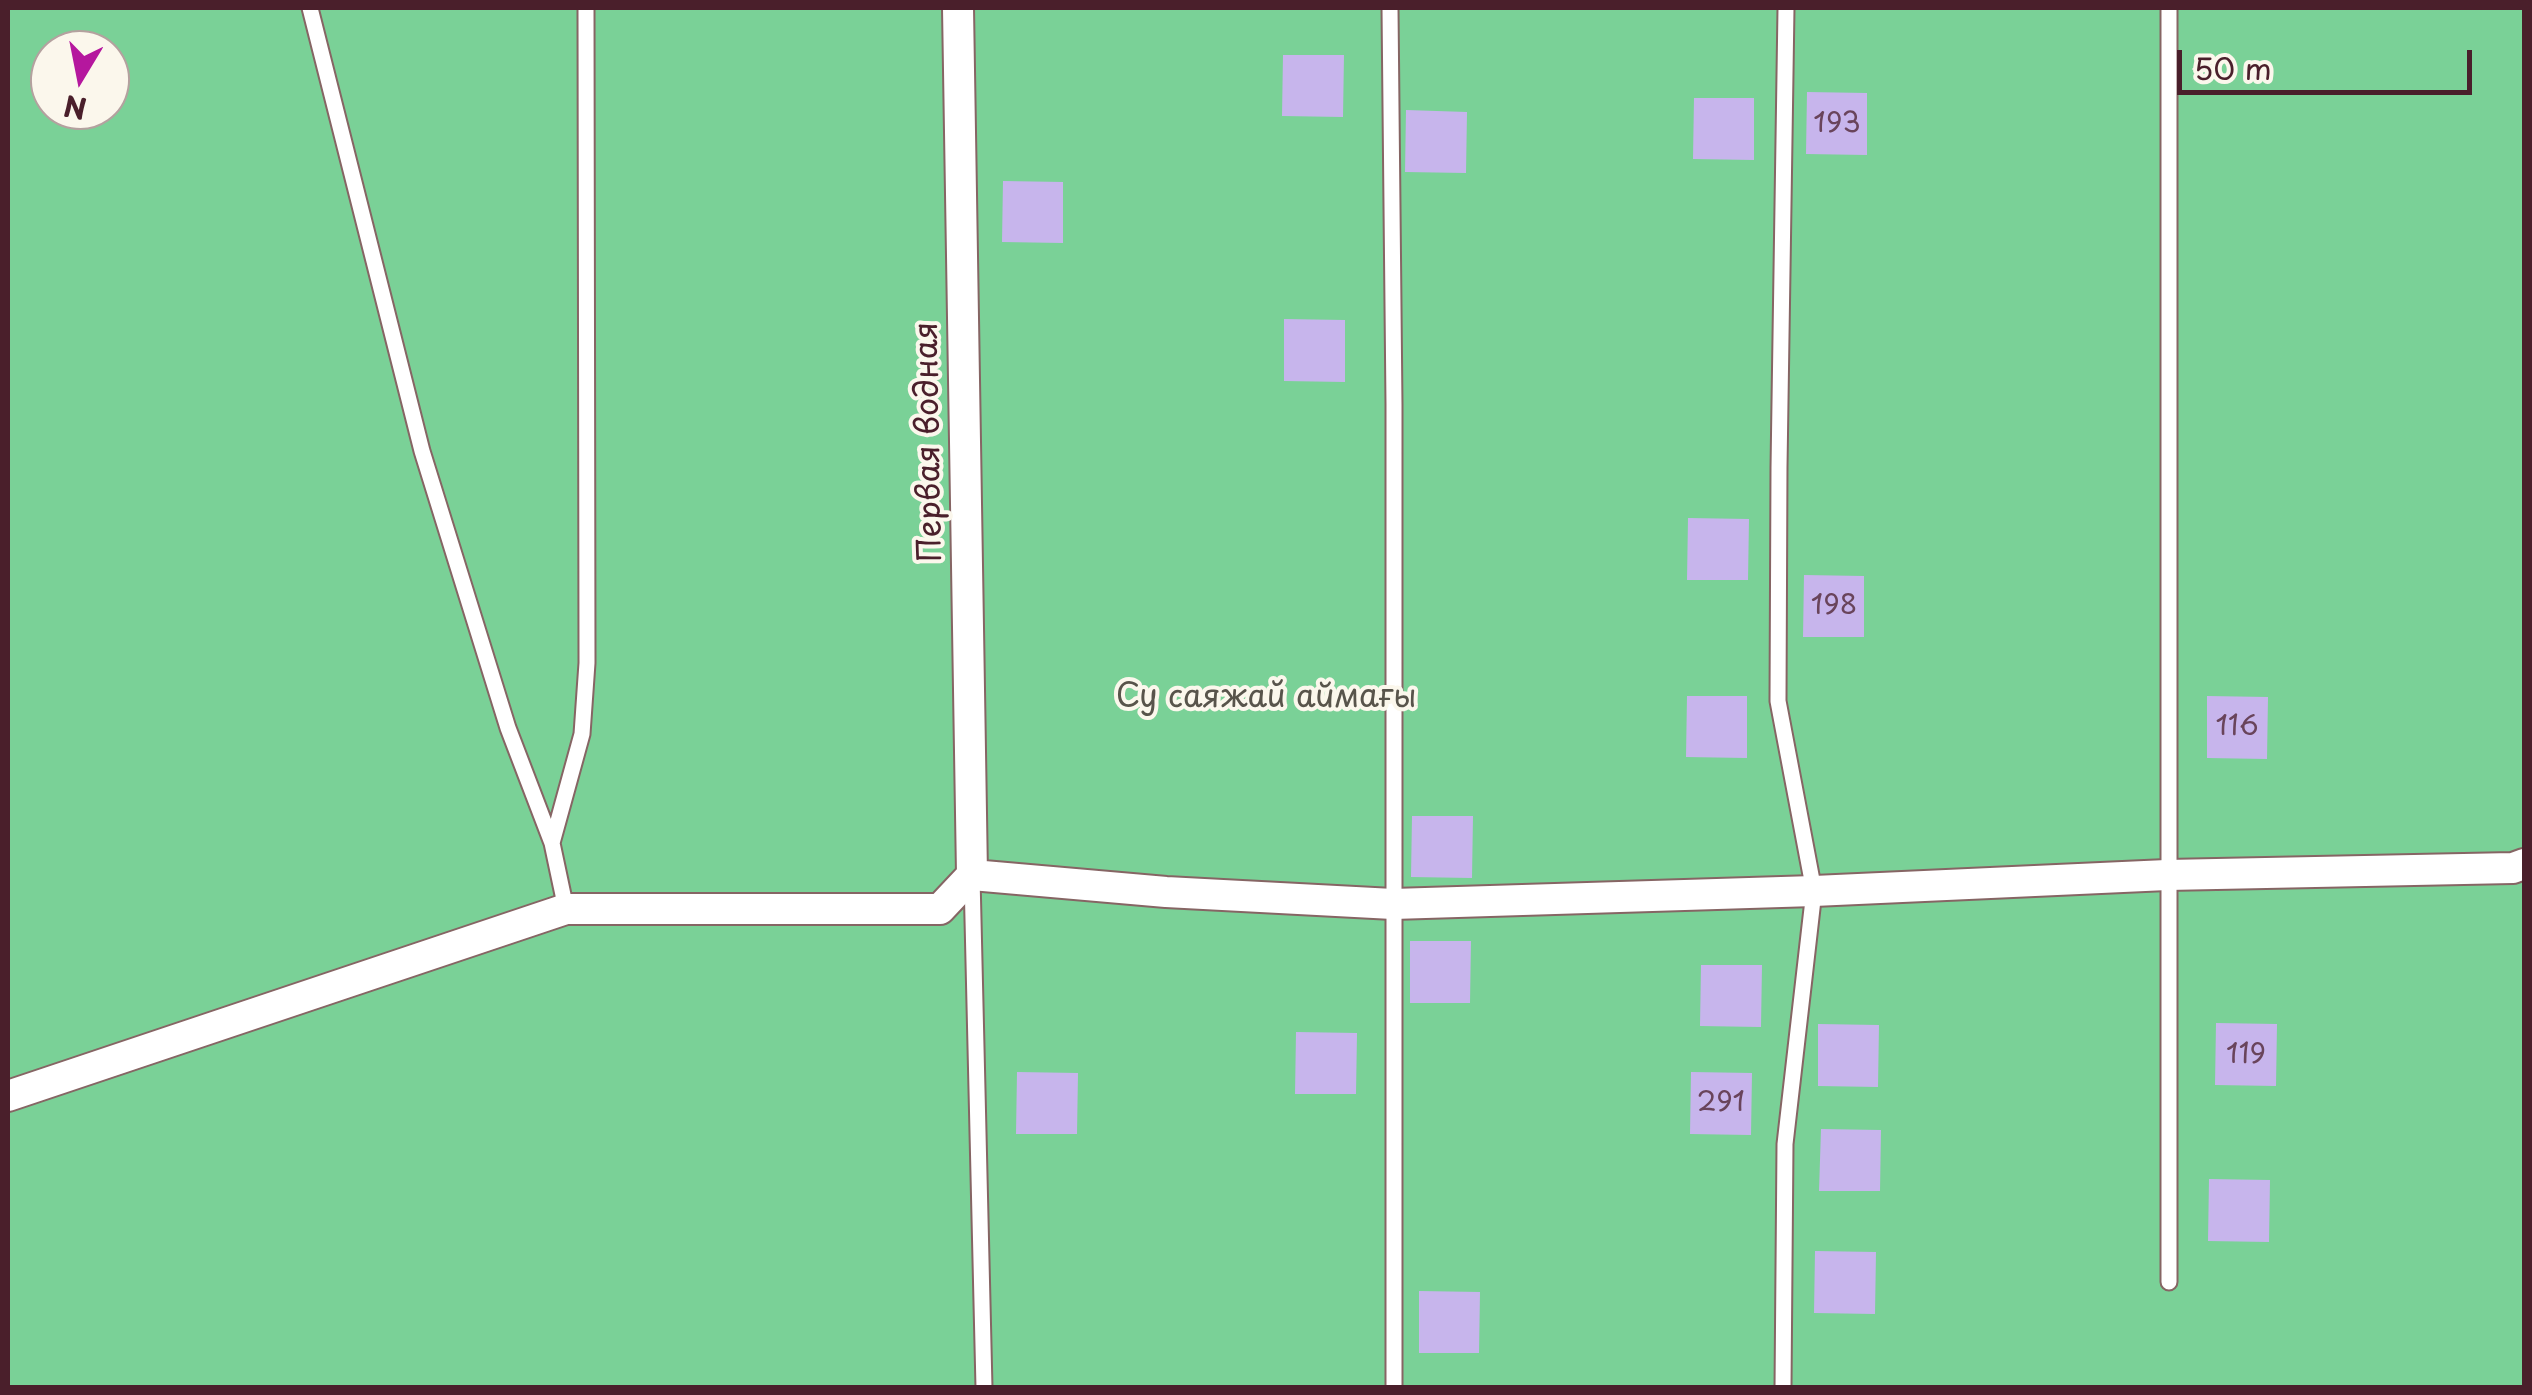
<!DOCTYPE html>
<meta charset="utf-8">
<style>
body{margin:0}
#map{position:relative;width:2532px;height:1395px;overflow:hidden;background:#f4e6cd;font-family:"Playpen Sans",sans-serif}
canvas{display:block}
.frame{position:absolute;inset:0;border:10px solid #4a1f2b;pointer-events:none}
.north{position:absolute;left:30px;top:30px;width:100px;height:100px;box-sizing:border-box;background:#fbf7ec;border:2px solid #b4a19f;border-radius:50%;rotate:190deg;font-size:28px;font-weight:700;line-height:40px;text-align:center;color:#4a1f2b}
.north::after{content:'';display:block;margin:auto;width:35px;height:45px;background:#b5179e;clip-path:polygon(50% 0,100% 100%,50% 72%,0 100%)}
.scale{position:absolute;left:2177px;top:50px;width:295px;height:45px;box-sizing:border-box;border:5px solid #4a1f2b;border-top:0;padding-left:12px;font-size:30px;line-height:35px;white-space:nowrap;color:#4a1f2b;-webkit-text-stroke:8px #fbf7ec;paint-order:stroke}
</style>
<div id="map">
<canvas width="2532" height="1395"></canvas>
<div class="frame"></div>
<div class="north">N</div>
<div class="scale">50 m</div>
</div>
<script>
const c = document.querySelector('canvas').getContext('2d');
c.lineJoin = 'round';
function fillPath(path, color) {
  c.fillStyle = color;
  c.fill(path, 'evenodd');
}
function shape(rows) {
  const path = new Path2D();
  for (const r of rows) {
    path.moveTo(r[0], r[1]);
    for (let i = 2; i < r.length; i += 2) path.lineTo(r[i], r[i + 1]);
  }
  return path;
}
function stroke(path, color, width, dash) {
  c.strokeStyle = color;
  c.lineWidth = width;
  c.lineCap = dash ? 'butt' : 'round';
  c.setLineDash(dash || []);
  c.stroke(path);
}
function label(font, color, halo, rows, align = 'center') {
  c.font = font + ' "Playpen Sans",sans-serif';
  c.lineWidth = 8;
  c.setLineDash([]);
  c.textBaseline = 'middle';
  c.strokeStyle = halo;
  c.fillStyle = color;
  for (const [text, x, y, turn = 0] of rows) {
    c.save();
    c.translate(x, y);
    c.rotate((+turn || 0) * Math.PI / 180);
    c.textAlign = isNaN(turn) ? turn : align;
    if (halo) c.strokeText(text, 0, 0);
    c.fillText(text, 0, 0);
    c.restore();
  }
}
const green = shape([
 [8,8,2524,8,2524,1387,8,1387],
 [50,50,110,50,110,110,50,110]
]);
const building = shape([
 [1283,55,1344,55,1343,117,1282,116],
 [1807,92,1867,93,1867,155,1806,154],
 [1694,98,1754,98,1754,160,1693,159],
 [1406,110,1467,112,1466,173,1405,172],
 [1003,181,1063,182,1063,243,1002,242],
 [1284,319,1345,320,1345,382,1284,381],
 [1688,518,1749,519,1748,580,1687,580],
 [1804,575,1864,576,1864,637,1803,637],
 [1687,696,1747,696,1747,758,1686,757],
 [2207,696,2268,697,2267,759,2207,758],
 [1412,816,1473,816,1472,878,1411,877],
 [1410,941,1471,941,1470,1003,1410,1003],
 [1701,965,1762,965,1761,1027,1700,1026],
 [2216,1023,2277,1024,2276,1086,2215,1085],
 [1818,1024,1879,1025,1878,1087,1818,1086],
 [1296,1032,1357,1033,1356,1094,1295,1094],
 [1017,1072,1078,1073,1077,1134,1016,1134],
 [1691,1072,1752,1073,1751,1135,1690,1134],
 [1821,1129,1881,1130,1880,1191,1819,1191],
 [2209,1179,2270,1180,2269,1242,2208,1241],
 [1815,1251,1876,1252,1875,1314,1814,1313],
 [1419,1291,1480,1292,1479,1353,1419,1353]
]);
const service = shape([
 [310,8,422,451,508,728,552,843,566,909],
 [1390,8,1394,405,1394,1388],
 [2169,8,2169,1282],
 [552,843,582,734,587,663,586,8],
 [972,877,984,1388],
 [1783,1388,1785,1144,1814,891,1778,701,1779,467,1786,8]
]);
const minor = shape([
 [958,8,972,875],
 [8,1096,566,909,940,909,972,875,1166,892,1393,904,1814,891,2167,875,2513,868,2524,864]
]);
const numberNames = [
 ["193",1837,124],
 ["198",1834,606],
 ["116",2237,727],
 ["119",2246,1055],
 ["291",1721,1103]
];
const streetNames = [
 ["Первая водная",930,442,-91]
];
const parkNames = [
 ["Су саяжай аймағы",1266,698]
];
fillPath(green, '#7ad197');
fillPath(building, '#c7b5ec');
stroke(service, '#866564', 19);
stroke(minor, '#866564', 34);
stroke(service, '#fff', 15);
stroke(minor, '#fff', 30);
label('28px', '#69445b', null, numberNames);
label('32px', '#4a1f2b', '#fbf7ec', streetNames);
label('32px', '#58544b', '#fbf7ec', parkNames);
</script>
